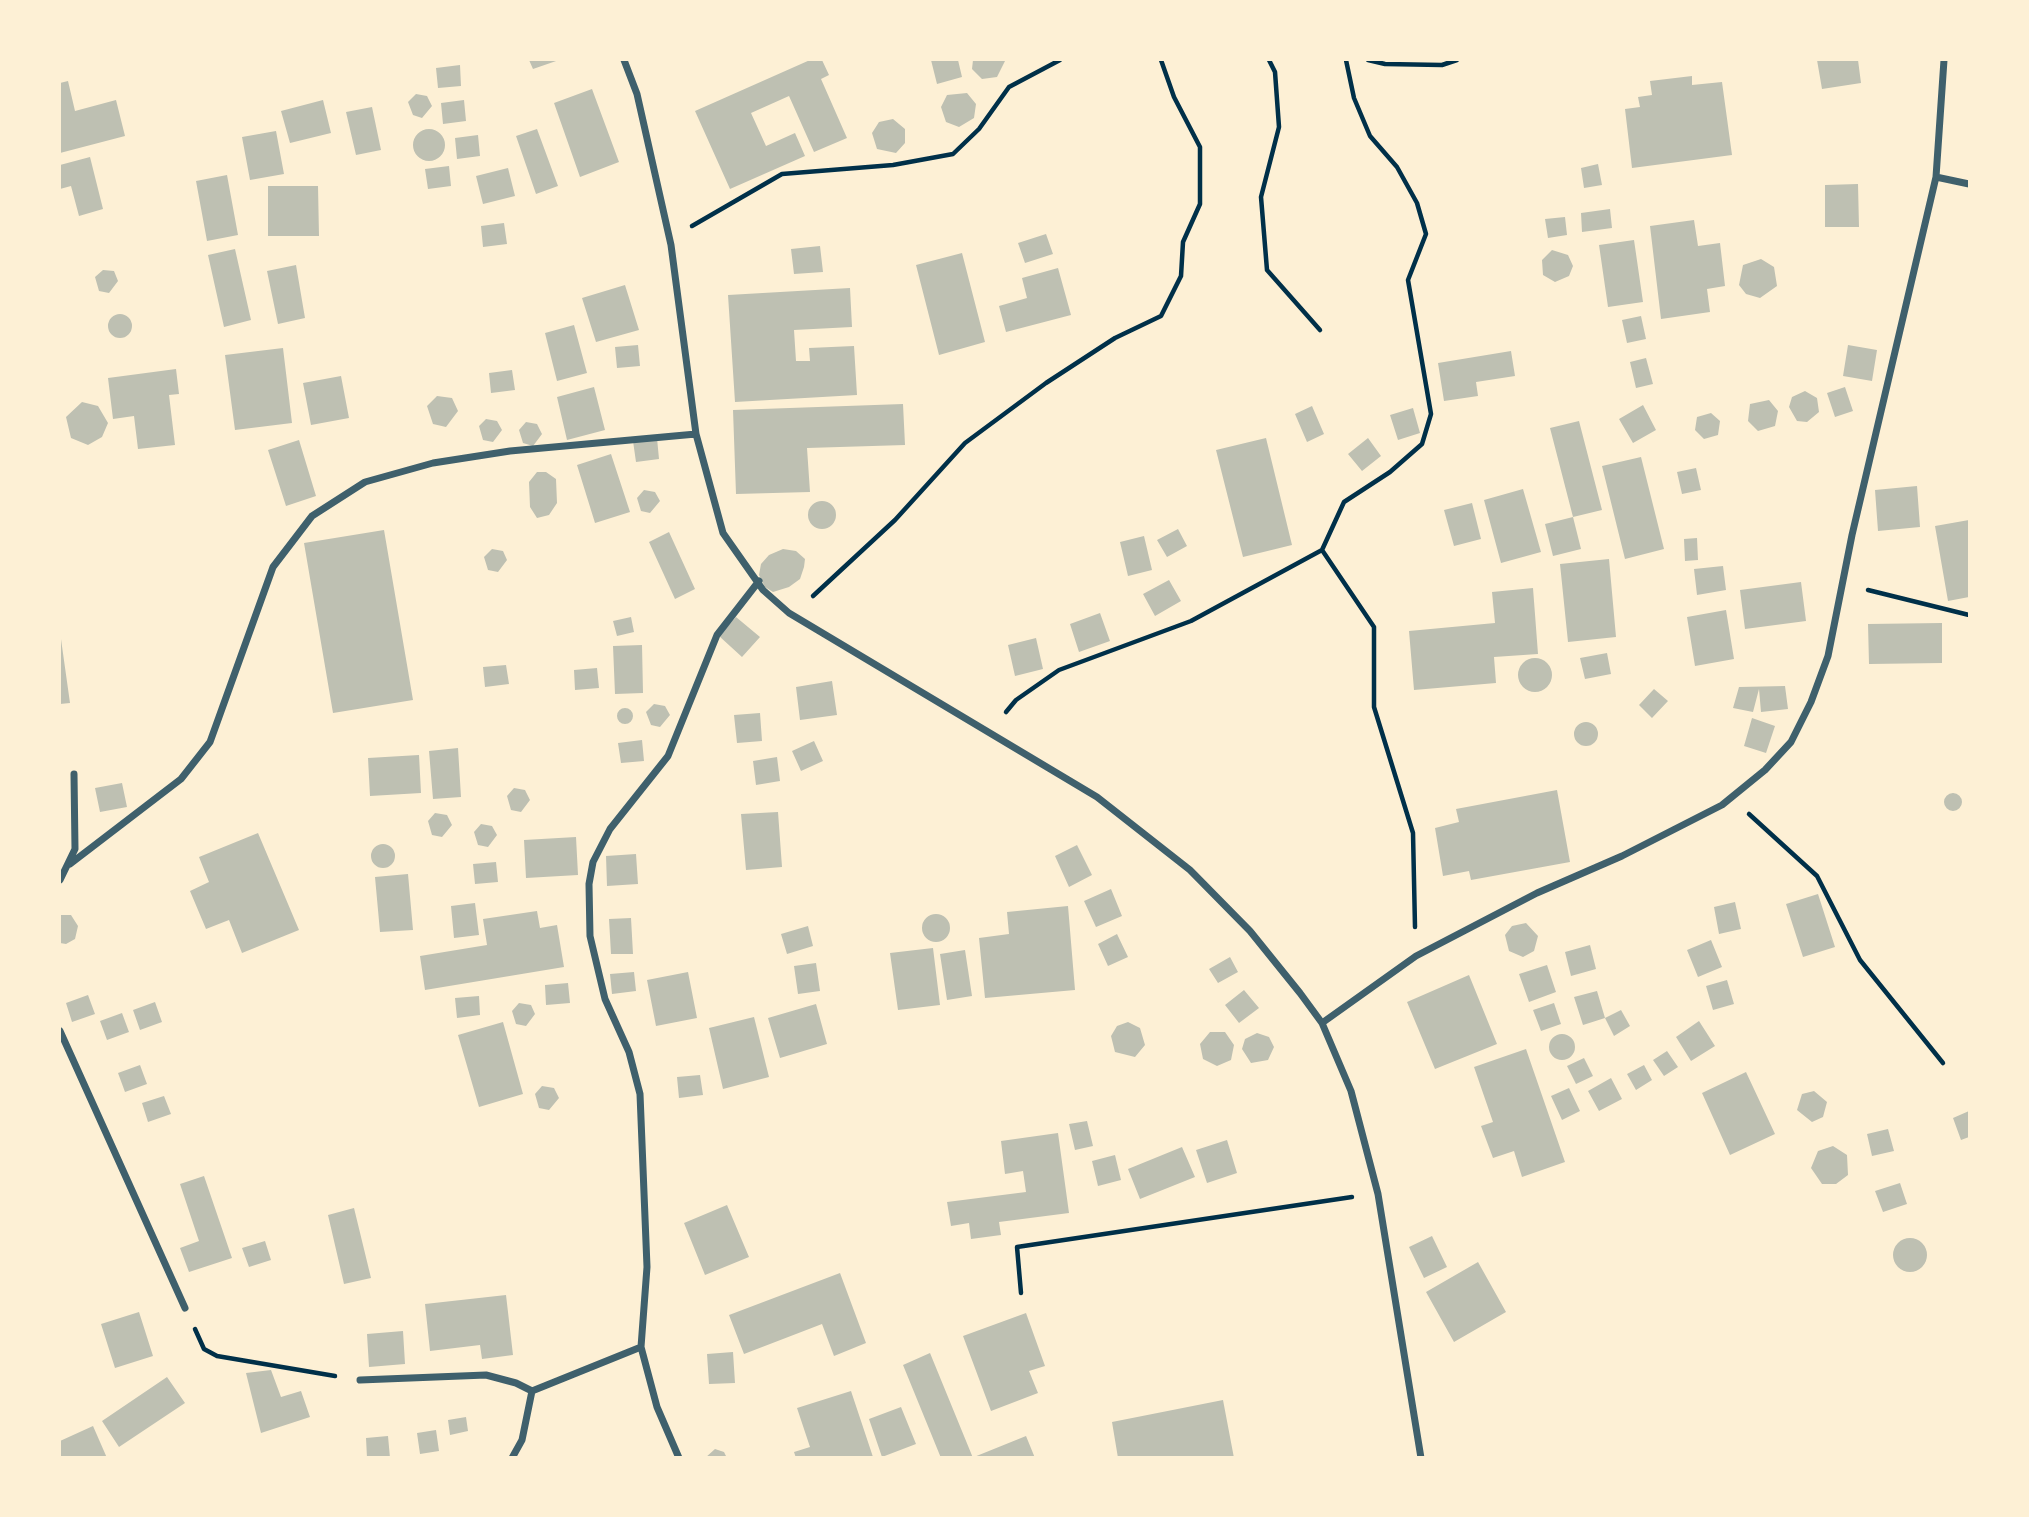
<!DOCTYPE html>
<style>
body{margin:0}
#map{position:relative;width:2029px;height:1517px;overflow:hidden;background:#fdf0d5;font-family:"Archivo Narrow",sans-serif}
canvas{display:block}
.frame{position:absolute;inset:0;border:61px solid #fdf0d5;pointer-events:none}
</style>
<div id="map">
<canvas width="2029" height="1517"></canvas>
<div class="frame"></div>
</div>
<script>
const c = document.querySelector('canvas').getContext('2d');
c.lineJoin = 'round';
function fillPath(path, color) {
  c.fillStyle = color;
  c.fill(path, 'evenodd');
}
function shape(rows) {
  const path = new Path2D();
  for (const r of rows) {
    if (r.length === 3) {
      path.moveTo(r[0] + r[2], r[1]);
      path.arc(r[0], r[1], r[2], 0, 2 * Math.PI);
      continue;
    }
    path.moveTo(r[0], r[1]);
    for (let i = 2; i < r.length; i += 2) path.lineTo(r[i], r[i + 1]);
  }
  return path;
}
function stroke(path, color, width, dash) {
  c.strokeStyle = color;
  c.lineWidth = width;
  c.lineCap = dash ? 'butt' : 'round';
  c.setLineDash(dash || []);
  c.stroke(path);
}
const building = shape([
 [529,60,559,60,533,69],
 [810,60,822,60,829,75,821,79,847,138,814,152,789,96,751,113,766,146,795,133,805,156,730,189,695,111],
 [931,60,958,60,962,77,937,84],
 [973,60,1004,60,1005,61,997,77,982,79,972,69],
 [1817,60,1858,60,1861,83,1822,89],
 [460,65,461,86,438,88,436,68],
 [1692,76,1692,85,1722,82,1732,155,1632,168,1625,109,1640,107,1638,97,1652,95,1650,81],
 [68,81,75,111,116,100,125,136,60,153,60,83],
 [592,89,619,162,580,177,554,103],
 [967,93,976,104,974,118,959,127,946,122,941,107,947,95],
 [416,94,427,96,432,106,422,118,413,115,408,102],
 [323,100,331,133,290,143,281,111],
 [464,100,466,121,443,124,441,103],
 [372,107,381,150,356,155,346,112],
 [893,119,905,129,905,143,896,153,877,149,872,133,879,122],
 [537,129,558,186,536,194,516,136],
 [429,145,16],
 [276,131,284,174,250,180,242,137],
 [478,135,480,156,457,159,455,138],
 [90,157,103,209,79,216,71,186,60,189,60,165],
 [1598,164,1602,185,1584,188,1581,168],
 [449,166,451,186,428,189,425,169],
 [508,168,515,196,483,204,476,176],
 [227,175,238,235,207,241,196,181],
 [1858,184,1859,227,1825,227,1825,185],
 [268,186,318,186,319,236,268,236],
 [1610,209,1612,228,1582,232,1581,213],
 [1565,217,1567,235,1548,238,1545,219],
 [1694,220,1698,246,1720,243,1725,286,1707,289,1710,312,1661,319,1650,226],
 [504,223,507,244,483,247,481,226],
 [1046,234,1053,254,1025,263,1018,243],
 [1634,240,1643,302,1608,307,1599,245],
 [820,246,823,272,794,274,791,249],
 [235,249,251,320,224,327,208,255],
 [1552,250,1568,255,1573,266,1569,276,1555,282,1543,275,1542,260],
 [962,253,985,342,939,355,916,265],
 [1761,259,1774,267,1777,286,1760,298,1746,294,1739,285,1743,265],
 [296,265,305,318,278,324,267,271],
 [1058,268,1071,315,1006,332,999,306,1027,298,1022,278],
 [103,270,114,271,118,281,109,293,99,291,95,277],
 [625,285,639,330,596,342,582,298],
 [850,288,852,327,794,330,796,361,810,361,809,348,854,346,857,395,735,402,728,295],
 [120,326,12],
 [1641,316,1646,339,1627,343,1622,320],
 [574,325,587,373,557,381,545,333],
 [638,345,640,366,617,368,615,347],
 [1848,345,1877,350,1872,381,1843,376],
 [283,348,292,423,235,430,225,355],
 [1511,351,1515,376,1476,382,1478,396,1444,401,1438,363],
 [1646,358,1653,384,1636,388,1630,362],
 [176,369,179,394,169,395,175,445,138,449,134,416,113,419,108,378],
 [512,370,515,390,491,393,489,373],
 [341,376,349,418,311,425,303,383],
 [594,387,605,430,567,440,557,397],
 [1845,387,1853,411,1835,417,1827,393],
 [1805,391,1817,398,1819,412,1807,422,1797,421,1789,407,1792,397],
 [437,396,452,398,458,411,446,427,433,424,427,406],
 [1769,400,1778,411,1775,426,1758,431,1748,421,1750,404],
 [82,402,98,406,108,423,102,437,88,445,71,438,66,417],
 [903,404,905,445,807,448,810,492,736,494,733,410],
 [1643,405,1656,430,1633,443,1619,419],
 [1312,406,1324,434,1307,442,1295,414],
 [1413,408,1420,433,1398,440,1390,415],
 [1711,413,1720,421,1718,435,1704,439,1695,430,1697,417],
 [486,419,497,421,502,430,493,442,483,440,479,426],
 [1579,421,1602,510,1573,517,1550,428],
 [526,422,537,424,542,434,533,446,523,443,519,430],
 [657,438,659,459,636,462,633,441],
 [1266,438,1292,545,1243,557,1216,450],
 [1368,438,1381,456,1362,471,1348,454],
 [299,440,316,496,286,506,268,450],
 [611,454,630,512,595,523,577,465],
 [1641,457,1664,549,1625,559,1602,466],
 [1696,468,1701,490,1682,494,1677,472],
 [537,472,546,472,556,479,557,503,549,515,537,518,530,507,529,482],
 [1917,486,1920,527,1878,531,1875,490],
 [1523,489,1541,552,1501,563,1484,500],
 [644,490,655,492,660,501,650,513,641,511,637,498],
 [822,515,14],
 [1472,503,1481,539,1454,546,1444,510],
 [1573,517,1581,549,1553,556,1545,524],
 [1969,520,1969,597,1948,601,1935,526],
 [1178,529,1187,546,1167,557,1157,540],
 [384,530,413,700,333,713,304,543],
 [669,532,695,589,675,599,649,542],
 [1144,536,1152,570,1128,576,1120,542],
 [1697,538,1698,560,1685,561,1684,539],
 [492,549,503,551,507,560,498,572,488,570,484,557],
 [783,549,796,551,805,559,804,567,800,579,789,587,773,592,765,587,759,575,761,564,769,555],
 [1609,559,1616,637,1568,642,1560,564],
 [1723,566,1726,590,1697,595,1694,569],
 [1169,580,1181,601,1155,616,1143,594],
 [1801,582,1806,621,1745,629,1740,590],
 [1533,588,1538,654,1494,657,1496,683,1414,690,1409,631,1495,623,1492,592],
 [1726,610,1734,659,1695,666,1687,617],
 [1100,613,1110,641,1079,652,1070,624],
 [631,617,634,632,617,636,613,621],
 [736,617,760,637,742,657,719,636],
 [1942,623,1942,663,1869,664,1868,624],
 [60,632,70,703,60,704],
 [1036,638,1043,669,1015,676,1008,645],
 [642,645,643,693,615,694,613,646],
 [1607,653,1611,674,1585,679,1580,658],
 [1535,675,17],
 [506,665,509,684,485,687,483,667],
 [597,668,599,688,575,690,574,670],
 [832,681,837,715,800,720,796,687],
 [1785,686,1788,709,1761,712,1759,689,1753,712,1733,708,1739,687],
 [1654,689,1668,701,1652,718,1639,705],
 [654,704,665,706,670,715,660,727,651,725,646,712],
 [625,716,8],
 [760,713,762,741,737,743,734,715],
 [1752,718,1775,726,1766,753,1744,746],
 [1586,734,12],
 [642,740,644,761,621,763,618,743],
 [814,741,823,761,801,771,792,751],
 [458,748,461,797,433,799,429,751],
 [419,755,421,793,370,796,368,758],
 [777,757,780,781,756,785,753,761],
 [122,783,127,807,100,812,95,788],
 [514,788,525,790,530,800,521,812,511,810,507,796],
 [1557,790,1570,862,1471,880,1469,871,1443,876,1435,828,1459,822,1456,809],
 [1953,802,9],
 [778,812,782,867,746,870,741,814],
 [435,813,447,815,452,825,442,837,432,835,428,821],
 [481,824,492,826,497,835,488,847,478,845,474,832],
 [258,833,299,930,242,953,229,920,206,929,190,891,209,882,199,857],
 [576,837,578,875,526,878,524,840],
 [383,856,12],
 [1077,845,1092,875,1069,887,1055,856],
 [636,854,638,884,607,886,606,856],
 [496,862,498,882,475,884,473,864],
 [408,874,413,930,380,932,375,877],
 [1111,889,1122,916,1096,927,1084,901],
 [1818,894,1835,947,1803,957,1786,904],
 [1735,902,1741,929,1719,934,1714,907],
 [475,903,479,935,454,938,451,906],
 [1068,906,1075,990,985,998,979,938,1009,934,1007,912],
 [537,911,540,928,557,925,564,967,425,990,420,956,487,945,483,919],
 [936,928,14],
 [60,915,71,915,78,926,75,939,66,944,60,943],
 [631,918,633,954,611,954,609,919],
 [1526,923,1538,936,1534,951,1523,957,1509,951,1505,935,1512,926],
 [808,926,813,946,787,954,781,934],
 [1117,934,1128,957,1108,966,1098,944],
 [1711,940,1722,967,1698,977,1687,950],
 [1590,945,1596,969,1571,976,1565,952],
 [933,948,940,1005,898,1010,890,953],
 [965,950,972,996,947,1000,940,954],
 [1230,957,1238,972,1218,983,1209,969],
 [816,963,820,991,798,994,794,966],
 [1547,965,1556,992,1529,1002,1519,974],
 [634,972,636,991,612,994,610,974],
 [688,972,697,1018,656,1026,647,980],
 [1469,975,1497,1044,1435,1069,1407,1002],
 [1727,980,1734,1004,1713,1010,1706,986],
 [568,983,570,1003,546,1005,545,985],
 [1244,990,1259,1008,1239,1023,1225,1005],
 [1597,991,1605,1018,1583,1025,1574,997],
 [88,995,95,1014,72,1022,66,1003],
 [479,996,480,1015,457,1018,455,998],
 [155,1002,162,1022,140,1030,133,1010],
 [519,1003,531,1005,535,1014,526,1026,516,1024,512,1011],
 [1554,1003,1561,1024,1541,1031,1533,1010],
 [816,1004,827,1044,780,1058,768,1018],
 [1621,1010,1630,1026,1614,1036,1605,1018],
 [122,1013,129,1032,107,1040,100,1021],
 [754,1017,769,1077,723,1089,709,1028],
 [1699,1021,1715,1046,1691,1061,1676,1037],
 [503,1022,523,1094,479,1107,458,1035],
 [1128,1022,1140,1028,1145,1045,1135,1057,1115,1052,1111,1036,1117,1026],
 [1210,1032,1225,1032,1234,1045,1231,1060,1217,1066,1203,1059,1200,1044],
 [1257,1033,1269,1037,1274,1047,1268,1060,1251,1063,1242,1049,1245,1039],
 [1562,1047,13],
 [1526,1049,1565,1162,1522,1177,1514,1151,1493,1158,1481,1126,1493,1122,1474,1067],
 [1667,1051,1678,1067,1664,1076,1653,1060],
 [1584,1058,1593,1076,1576,1084,1567,1066],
 [140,1065,147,1084,125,1092,118,1073],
 [1644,1065,1652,1080,1636,1090,1627,1074],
 [1746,1072,1775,1134,1730,1155,1702,1093],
 [700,1075,703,1095,679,1098,677,1077],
 [1611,1078,1622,1099,1599,1111,1588,1091],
 [542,1086,554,1088,559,1098,549,1110,539,1108,535,1094],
 [1569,1088,1580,1111,1562,1120,1551,1096],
 [1814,1091,1827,1102,1823,1117,1812,1122,1797,1110,1802,1094],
 [164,1096,171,1114,148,1122,142,1103],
 [1969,1111,1969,1137,1961,1140,1953,1118],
 [1087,1121,1093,1146,1075,1150,1069,1124],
 [1888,1129,1894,1151,1872,1156,1867,1134],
 [1058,1133,1069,1213,999,1222,1001,1235,971,1239,969,1223,951,1226,947,1202,1026,1192,1023,1171,1005,1174,1001,1141],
 [1227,1140,1237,1173,1207,1183,1196,1150],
 [1833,1146,1847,1155,1848,1175,1836,1184,1822,1184,1811,1168,1818,1151],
 [1182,1147,1195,1177,1140,1199,1128,1169],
 [1115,1155,1121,1180,1098,1186,1092,1161],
 [204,1176,232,1258,189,1272,180,1248,199,1241,180,1184],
 [1900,1183,1907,1204,1883,1212,1875,1191],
 [727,1205,749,1257,705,1275,684,1223],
 [354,1208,371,1278,344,1284,328,1215],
 [1432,1236,1447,1267,1424,1278,1409,1247],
 [1910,1255,17],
 [265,1241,271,1260,249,1267,242,1248],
 [1478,1262,1506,1312,1454,1342,1426,1292],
 [840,1273,866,1343,834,1356,822,1324,744,1354,729,1315],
 [506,1295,513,1355,482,1359,480,1345,430,1351,425,1304],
 [139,1312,153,1356,115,1368,101,1324],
 [1026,1313,1045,1366,1029,1371,1038,1393,991,1411,963,1336],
 [403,1331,405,1364,369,1367,367,1334],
 [733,1352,735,1383,709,1384,707,1354],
 [930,1353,973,1458,941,1458,903,1365],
 [271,1370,281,1397,301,1391,310,1417,261,1433,246,1373],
 [167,1377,185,1403,119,1447,102,1421],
 [851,1391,873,1457,796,1458,794,1452,810,1447,797,1408],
 [1223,1400,1234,1458,1118,1458,1112,1422],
 [901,1407,916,1444,882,1457,869,1419],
 [466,1417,468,1431,450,1435,448,1420],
 [93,1426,107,1458,60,1458,60,1441],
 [436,1430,439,1451,420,1454,417,1433],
 [388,1436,390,1458,367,1458,366,1438],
 [1026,1436,1035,1458,974,1458,974,1457],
 [715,1449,724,1452,727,1458,705,1458]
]);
const path = shape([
 [1269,60,1275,72,1279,127,1261,197,1267,270,1320,330],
 [1368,60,1385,64,1442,65,1457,60],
 [692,226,782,174,893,165,953,154,979,129,1009,87,1060,60],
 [1322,550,1374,627,1374,707,1413,833,1415,927],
 [1868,590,1969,615],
 [813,596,895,520,965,443,1046,383,1115,338,1161,316,1181,276,1183,242,1200,204,1200,147,1174,97,1161,60],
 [1006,712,1016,700,1059,670,1191,621,1322,550,1344,502,1390,472,1422,444,1431,414,1408,280,1426,234,1417,203,1397,167,1370,136,1354,98,1346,60],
 [1749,814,1817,876,1860,960,1943,1063],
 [1021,1293,1017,1247,1352,1197],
 [195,1329,204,1349,217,1356,335,1376]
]);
const minor = shape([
 [624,60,637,94,671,245,696,434,723,533,763,590,789,613,1097,797,1190,870,1250,931,1300,993,1322,1023,1351,1091,1378,1194,1421,1458],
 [1936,177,1969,184],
 [70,864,181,779,210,742,273,567,312,516,365,482,433,463,510,451,696,434],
 [60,880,75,849,74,774],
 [1322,1023,1416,956,1537,893,1622,856,1722,805,1765,770,1791,742,1811,702,1828,656,1852,535,1936,177,1944,60],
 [60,1031,185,1308],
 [360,1380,486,1375,516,1383,532,1391,641,1347],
 [512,1458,522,1440,532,1391],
 [679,1458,657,1407,641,1347,647,1267,640,1094,629,1052,605,999,590,936,589,884,593,862,610,829,668,756,717,635,759,581]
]);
fillPath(building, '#bec0b2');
stroke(path, '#003049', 4.5);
stroke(minor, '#3f606c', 7);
</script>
